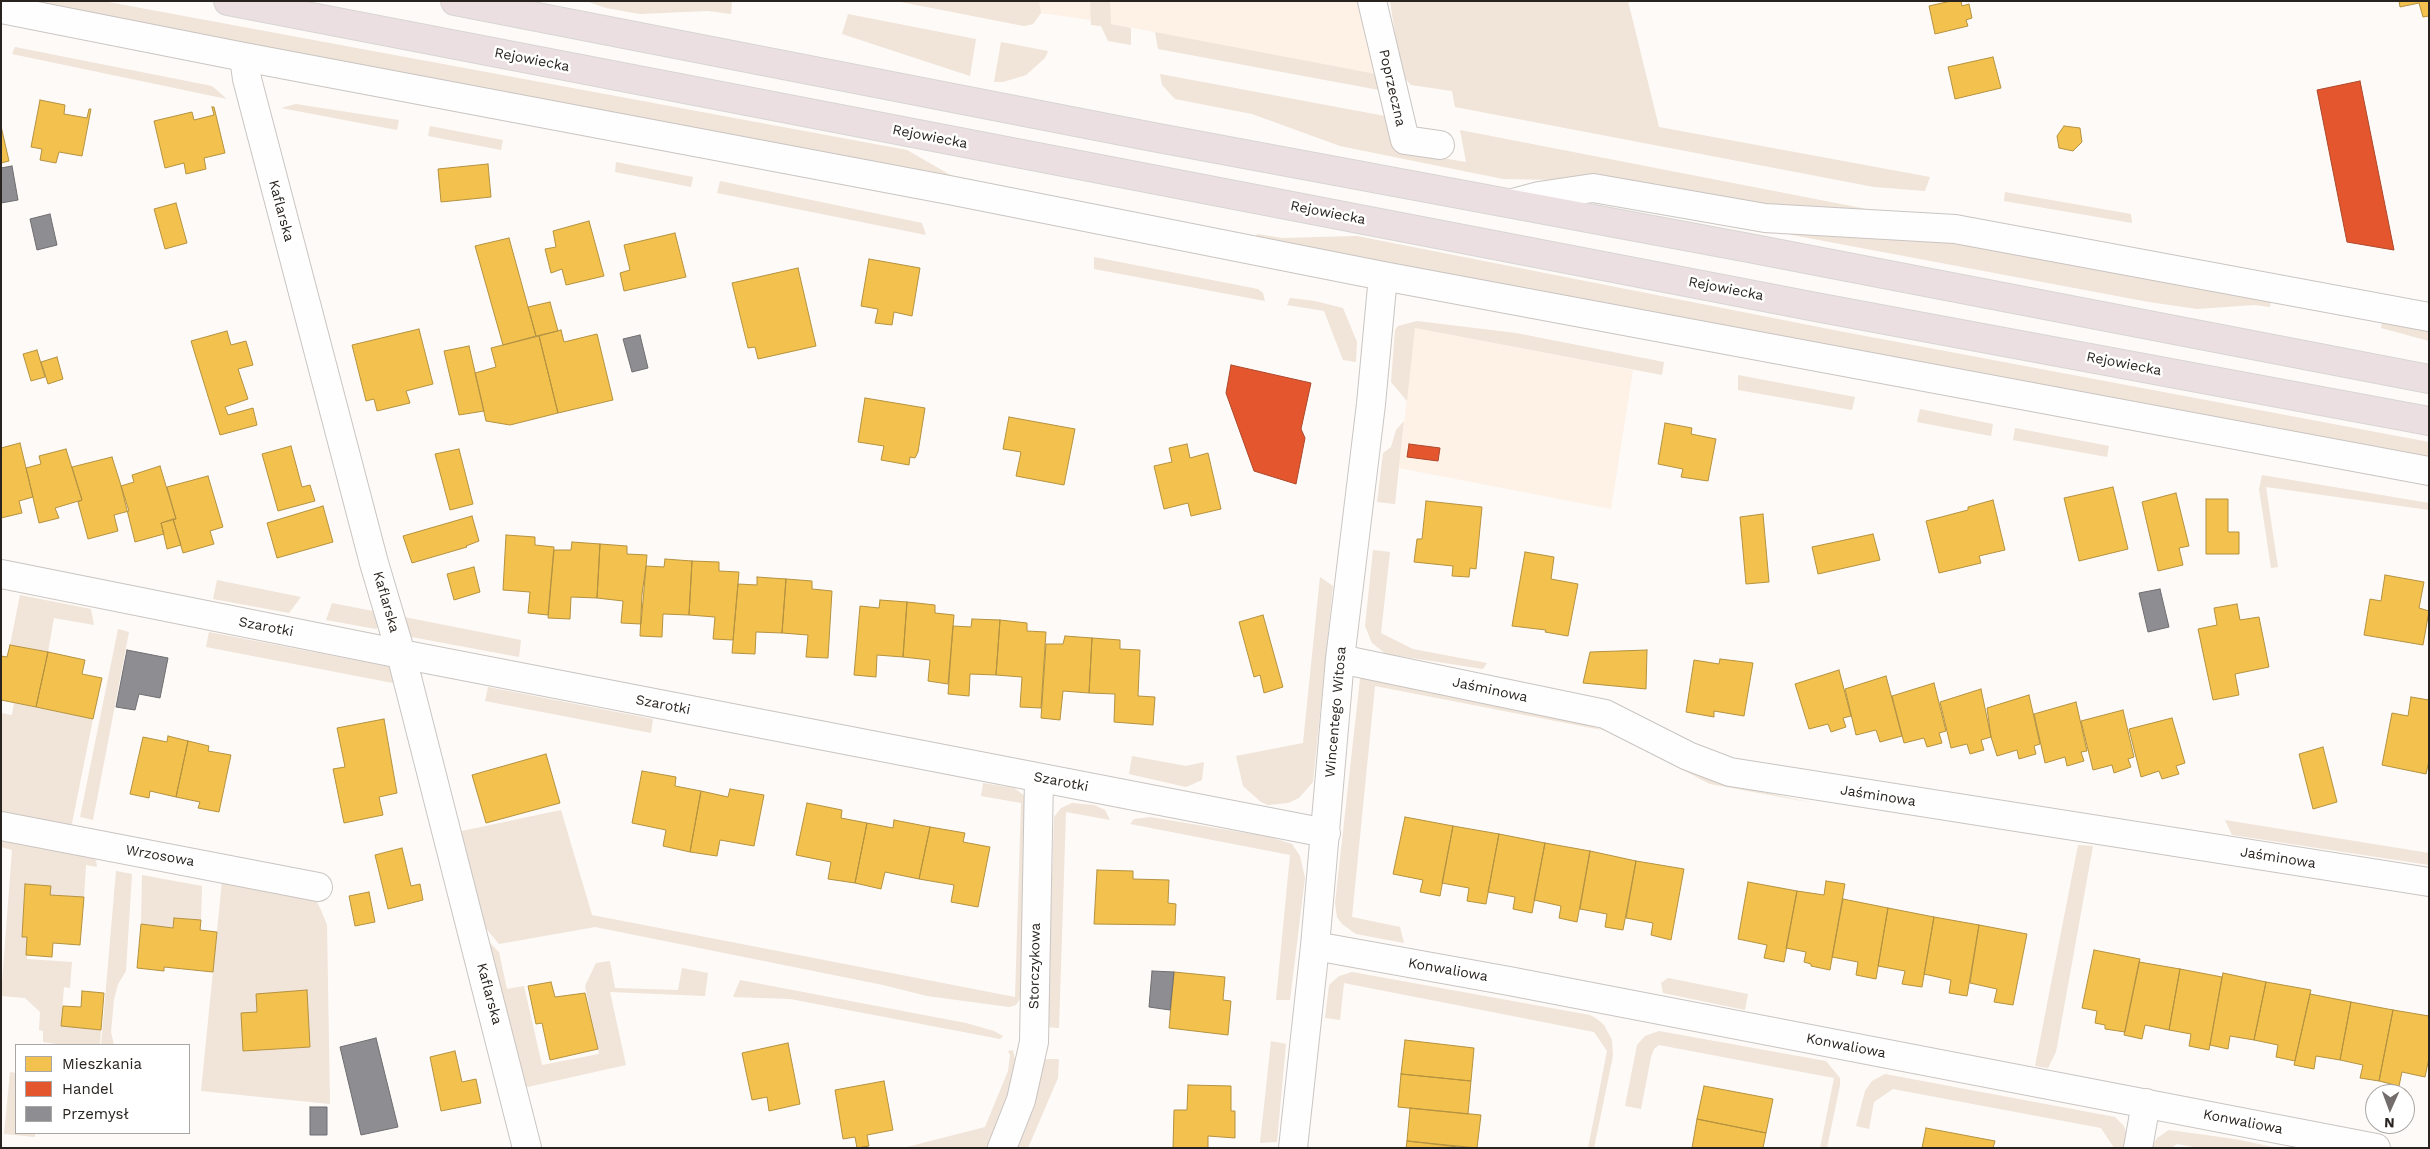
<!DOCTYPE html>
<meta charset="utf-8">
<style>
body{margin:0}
#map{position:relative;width:2430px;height:1149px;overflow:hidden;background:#fdfaf7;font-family:"Work Sans",sans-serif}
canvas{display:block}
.frame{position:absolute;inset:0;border:2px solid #28231f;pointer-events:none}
.legend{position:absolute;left:15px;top:1044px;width:175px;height:90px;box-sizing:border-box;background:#fff;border:1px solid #a9a7a5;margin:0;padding:6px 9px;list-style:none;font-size:15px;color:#28231f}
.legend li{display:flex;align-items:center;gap:10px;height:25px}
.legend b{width:25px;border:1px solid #a9a7a5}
.north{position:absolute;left:2365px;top:1084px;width:50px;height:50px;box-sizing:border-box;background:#fff;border:1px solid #a9a7a5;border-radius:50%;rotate:182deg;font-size:14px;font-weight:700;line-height:20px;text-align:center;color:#28231f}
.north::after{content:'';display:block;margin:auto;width:18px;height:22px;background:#736e6b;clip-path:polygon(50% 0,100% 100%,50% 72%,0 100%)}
</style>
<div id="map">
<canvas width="2430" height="1149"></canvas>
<div class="frame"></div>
<ul class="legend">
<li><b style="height:14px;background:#f2c14e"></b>Mieszkania</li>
<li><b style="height:14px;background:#e4572e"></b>Handel</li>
<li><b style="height:14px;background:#8d8d92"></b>Przemysł</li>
</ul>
<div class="north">N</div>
</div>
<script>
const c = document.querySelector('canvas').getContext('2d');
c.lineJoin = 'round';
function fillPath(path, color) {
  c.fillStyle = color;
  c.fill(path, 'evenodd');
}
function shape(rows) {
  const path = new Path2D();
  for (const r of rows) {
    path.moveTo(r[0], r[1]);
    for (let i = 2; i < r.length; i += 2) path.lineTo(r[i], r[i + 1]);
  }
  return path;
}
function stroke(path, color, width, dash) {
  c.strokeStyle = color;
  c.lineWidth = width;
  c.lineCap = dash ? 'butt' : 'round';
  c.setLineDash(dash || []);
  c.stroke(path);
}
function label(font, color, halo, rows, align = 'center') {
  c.font = font + ' "Work Sans",sans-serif';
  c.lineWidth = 5;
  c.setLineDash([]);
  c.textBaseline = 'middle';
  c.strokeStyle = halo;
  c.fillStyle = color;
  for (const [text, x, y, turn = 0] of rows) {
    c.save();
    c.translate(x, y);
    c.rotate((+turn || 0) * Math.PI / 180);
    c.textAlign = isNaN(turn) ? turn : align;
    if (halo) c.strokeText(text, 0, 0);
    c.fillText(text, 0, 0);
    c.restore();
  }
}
const built = shape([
 [896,1,1357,1,1376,74,1091,20,1041,13,1033,24,1024,26],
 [1415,328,1633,370,1611,509,1399,468]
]);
const green = shape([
 [6,1,103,1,907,150,959,180],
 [586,1,732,1,731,14,708,11,640,14,606,8],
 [896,1,1039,1,1041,13,1033,24,1024,26],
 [1090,1,1110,1,1111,24,1131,28,1131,45,1108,41,1101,26,1091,25],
 [1390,1,1628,1,1659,127,1930,177,1925,191,1874,187,1455,107,1452,91,1411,85,1401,74],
 [848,14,976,39,970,76,842,34],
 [1155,32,1376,74,1379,90,1158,49],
 [1001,42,1048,51,1045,58,1026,75,1003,82,994,82],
 [15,47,212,86,227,99,12,54],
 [1160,74,1385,116,1393,150,1466,162,1460,130,1872,210,1761,208,1592,177,1555,180,1503,179,1340,146,1252,114,1175,99,1162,85],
 [296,104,399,120,397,130,281,108],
 [430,126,503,140,501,150,428,136],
 [616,162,693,177,691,187,615,172],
 [720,181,922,223,926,235,717,193],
 [2005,192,2131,214,2132,223,2004,201],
 [1788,230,1912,234,2272,296,2270,307,2254,305,2197,309,2149,302,1792,235,1789,234],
 [1257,234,1282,238,1357,236,1844,332,2429,442,2429,462,1674,320,1445,273,1255,241],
 [1094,257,1258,289,1263,293,1265,301,1094,269],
 [1290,298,1315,301,1343,308,1357,342,1356,362,1343,360,1324,311,1287,305],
 [2383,317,2429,326,2429,341,2381,328],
 [1417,321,1516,333,1664,362,1662,375,1415,328,1407,401,1391,382,1395,330,1398,326],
 [1738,375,1855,397,1852,410,1738,390],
 [1920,409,1993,424,1991,436,1917,422],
 [1404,421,1395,504,1377,502,1383,453,1391,447,1396,430],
 [2015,428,2109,446,2107,457,2013,440],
 [2262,475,2429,503,2429,510,2266,487,2278,567,2271,568,2259,489],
 [1373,550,1390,552,1381,633,1413,649,1487,663,1483,669,1386,654,1372,643,1365,626],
 [1320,577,1333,586,1313,782,1299,798,1288,803,1268,805,1261,802,1243,786,1236,756,1303,743],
 [217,580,301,597,289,613,213,599],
 [20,595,91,609,94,625,54,618,48,652,10,645],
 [332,603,378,612,380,624,376,629,326,620],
 [399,616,521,640,519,657,406,636],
 [118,629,129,632,93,820,80,817],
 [209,632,391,667,398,684,206,647],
 [1372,677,1566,719,1607,731,1375,686,1352,917,1400,927,1404,943,1356,934,1342,924,1337,917,1335,903,1360,679],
 [488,687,653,719,651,733,485,701],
 [14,703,93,719,71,828,1,815,1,713,12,715],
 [1613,734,1622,735,1717,782,1813,803,1710,784],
 [1132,756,1186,766,1204,762,1202,780,1186,787,1129,774],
 [983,783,1014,788,1025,796,1023,994,1016,1005,1009,1007,927,996,883,985,595,927,499,944,480,921,457,832,561,810,592,915,1015,997,1021,803,981,796],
 [1072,803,1094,805,1105,810,1110,820,1066,812,1059,1028,1047,1027,1054,817,1061,808],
 [1150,817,1270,837,1292,844,1300,856,1305,878,1290,1000,1276,1000,1290,855,1130,824,1134,819],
 [2225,820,2429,853,2429,865,2232,835],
 [1,839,90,857,96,860,97,867,86,865,84,897,50,895,50,886,25,884,22,937,27,937,27,959,72,962,70,988,64,987,61,1025,101,1030,100,1045,64,1045,43,1042,43,1031,39,1030,40,1012,25,998,1,996,12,850,1,847],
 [2078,845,2093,846,2056,1052,2048,1068,2035,1066],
 [116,871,132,874,126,971,118,984,114,999,111,1032,114,1045,101,1045],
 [142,875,202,886,201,920,175,918,173,928,141,924],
 [222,881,317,902,321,910,327,925,330,1104,201,1091],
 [484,937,499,952,507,989,524,986,542,1065,599,1054,585,986,596,963,610,961,615,988,678,990,682,968,708,973,705,996,610,992,626,1065,523,1088],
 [1352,972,1590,1015,1597,1019,1604,1025,1612,1040,1613,1056,1594,1148,1588,1148,1607,1051,1594,1032,1344,983,1340,1020,1325,1018,1329,985,1339,976],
 [1668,978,1748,994,1745,1010,1663,993,1661,983],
 [740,980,966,1023,994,1031,1003,1036,1000,1039,790,999,733,997],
 [1659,1031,1826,1061,1840,1078,1840,1085,1827,1148,1820,1148,1834,1078,1659,1045,1654,1049,1651,1057,1641,1109,1625,1106,1637,1045,1645,1036],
 [1271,1041,1286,1044,1277,1142,1260,1143],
 [1013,1050,1017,1069,991,1148,903,1148,985,1127,1008,1071,1010,1055,1008,1051],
 [1042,1059,1059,1059,1058,1078,1028,1148,1012,1148],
 [10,1072,16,1073,16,1133,35,1133,35,1137,4,1134],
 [1885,1074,2115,1117,2124,1126,2128,1139,2127,1148,2114,1148,2101,1128,1893,1089,1874,1102,1869,1129,1856,1126,1865,1091,1872,1081],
 [2169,1130,2235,1139,2278,1148,2199,1148,2177,1144,2171,1148,2151,1148,2157,1138]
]);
const homes = shape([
 [1951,1,1961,1,1962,6,1969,4,1972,18,1966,20,1968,26,1935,34,1929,6,1951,1],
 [2399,1,2429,1,2429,16,2423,17,2419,3,2400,7,2399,1],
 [1993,57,2001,88,1955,99,1948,67,1993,57],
 [40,100,65,105,64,114,87,118,89,109,91,109,82,156,59,152,56,163,40,160,42,149,31,147,40,100],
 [212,107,214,107,225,153,204,158,206,169,186,174,184,163,165,168,154,121,192,112,194,120,214,115,212,107],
 [1,126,9,161,1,163,1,126],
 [2064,126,2080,128,2082,142,2073,151,2059,148,2057,136,2064,126],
 [488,164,491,197,441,202,438,169,488,164],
 [176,203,187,243,165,249,154,209,176,203],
 [589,221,604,276,566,285,562,269,551,273,545,249,556,247,553,231,589,221],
 [675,233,686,277,624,291,620,273,630,270,624,245,675,233],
 [509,238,536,336,503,345,475,246,509,238],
 [869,259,920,268,912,316,894,312,892,325,875,323,878,309,861,306,869,259],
 [798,268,816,346,758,359,755,347,748,348,732,283,798,268],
 [550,302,558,331,536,336,528,307,550,302],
 [419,329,433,384,406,391,410,403,377,411,374,399,366,401,352,345,419,329],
 [561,330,564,342,597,334,613,400,558,413,539,336,561,330],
 [227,331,231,345,246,341,253,365,238,369,248,399,225,407,228,415,253,408,257,425,220,435,191,341,227,331],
 [539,336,558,413,510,425,486,421,475,373,496,367,491,348,539,336],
 [469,346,484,411,459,415,444,351,469,346],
 [37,350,45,377,31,381,23,354,37,350],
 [57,357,63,379,48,384,41,362,57,357],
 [865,398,925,408,918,452,915,458,910,457,909,465,881,460,884,446,858,442,865,398],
 [1009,417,1075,429,1064,485,1016,476,1021,452,1003,449,1009,417],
 [1665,423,1692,428,1691,434,1716,439,1708,481,1681,477,1683,469,1658,464,1665,423],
 [20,443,33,497,19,501,22,513,1,518,1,448,20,443],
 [1187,444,1190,458,1208,453,1221,509,1191,516,1188,503,1164,509,1154,466,1172,462,1169,448,1187,444],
 [291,446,302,487,310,485,315,501,278,511,262,454,291,446],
 [66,449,82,500,55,508,59,518,39,523,26,468,41,464,39,456,66,449],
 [459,449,473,504,450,510,435,454,459,449],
 [112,457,129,511,114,515,118,531,88,539,78,502,82,500,72,467,112,457],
 [160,466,176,519,161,523,164,534,135,542,121,486,134,482,132,475,160,466],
 [208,476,223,527,210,531,214,544,183,553,173,519,176,519,167,487,208,476],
 [2113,487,2128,549,2079,561,2064,498,2113,487],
 [2176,493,2189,546,2179,548,2183,565,2158,571,2142,502,2176,493],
 [2206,499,2228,499,2228,532,2239,532,2239,554,2206,554,2206,499],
 [1993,500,2005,550,1979,556,1981,563,1939,573,1926,521,1968,510,1968,507,1993,500],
 [1426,501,1482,507,1476,569,1470,568,1469,577,1452,576,1453,566,1414,562,1417,539,1422,539,1426,501],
 [323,506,333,542,277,558,267,523,323,506],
 [1763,514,1769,582,1746,584,1740,517,1763,514],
 [472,516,479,541,466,546,467,547,412,563,403,536,472,516],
 [173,519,181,545,167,549,161,523,173,519],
 [1873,534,1880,560,1818,574,1812,547,1873,534],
 [506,535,535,537,535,545,554,547,548,615,528,613,530,592,503,590,506,535],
 [572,542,600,544,597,598,571,597,570,619,548,618,554,550,571,550,572,542],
 [600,544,627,546,627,554,647,555,641,624,621,623,623,601,597,598,600,544],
 [1525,552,1554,557,1551,579,1578,584,1568,636,1545,632,1546,630,1512,626,1525,552],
 [665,559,692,561,689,615,663,614,662,637,640,636,642,594,646,566,664,567,665,559],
 [692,561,719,562,719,571,739,572,733,640,713,639,715,617,689,615,692,561],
 [474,567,480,592,454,600,447,574,474,567],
 [2385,575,2424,582,2419,608,2429,611,2423,645,2364,635,2370,599,2381,601,2385,575],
 [757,577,786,579,782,633,756,632,755,654,732,653,738,584,757,585,757,577],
 [786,579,812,581,812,589,832,591,828,658,806,657,808,635,782,633,786,579],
 [880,600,907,602,903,657,877,655,876,677,854,675,860,606,879,608,880,600],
 [907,602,935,605,935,613,954,615,948,684,928,681,930,660,903,657,907,602],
 [2237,604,2240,620,2259,617,2269,667,2235,674,2239,695,2213,700,2198,629,2217,625,2214,608,2237,604],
 [1263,615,1283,687,1264,693,1260,675,1254,677,1239,622,1263,615],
 [972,619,1000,620,996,675,970,674,969,696,948,694,953,626,971,627,972,619],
 [1000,620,1027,623,1027,631,1046,632,1041,708,1020,707,1022,677,996,675,1000,620],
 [1065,636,1092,638,1089,693,1063,691,1060,720,1041,718,1046,644,1063,644,1065,636],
 [1092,638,1120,640,1120,649,1140,650,1138,696,1155,697,1153,725,1114,722,1115,694,1089,693,1092,638],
 [10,645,48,652,36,707,1,700,1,656,7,657,10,645],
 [1647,650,1646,689,1583,683,1590,652,1647,650],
 [48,652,85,660,82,674,102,678,93,719,36,707,48,652],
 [1720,659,1753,663,1744,716,1714,711,1714,717,1686,712,1694,660,1719,664,1720,659],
 [1839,670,1851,716,1843,718,1846,727,1831,732,1828,724,1809,729,1795,684,1839,670],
 [1886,676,1902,736,1880,742,1876,730,1856,735,1845,689,1886,676],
 [1934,683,1946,731,1939,733,1942,743,1927,747,1924,738,1904,743,1892,696,1934,683],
 [1981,689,1991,737,1981,740,1984,750,1970,754,1967,744,1951,748,1940,702,1981,689],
 [2029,695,2040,744,2034,746,2036,754,2019,759,2017,750,1997,756,1991,737,1987,708,2029,695],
 [2411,697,2429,700,2429,761,2426,774,2382,765,2392,713,2408,716,2411,697],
 [2076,702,2087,751,2081,752,2084,761,2067,766,2065,757,2045,763,2034,714,2076,702],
 [2123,710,2134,757,2128,759,2131,767,2114,773,2112,765,2093,770,2081,721,2123,710],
 [2172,718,2185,763,2176,766,2179,774,2162,779,2159,771,2141,777,2129,729,2172,718],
 [384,719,397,793,379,797,383,815,344,823,333,769,345,767,337,728,384,719],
 [168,736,188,741,176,797,150,791,149,798,130,794,143,737,167,742,168,736],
 [188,741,209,746,208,751,231,755,219,812,198,808,200,802,176,797,188,741],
 [2323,747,2337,802,2313,809,2299,754,2323,747],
 [546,754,560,803,486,823,472,775,546,754],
 [642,771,676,777,675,786,701,791,690,852,663,846,666,830,632,823,642,771],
 [730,789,764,795,754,846,720,840,717,856,690,852,701,791,728,797,730,789],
 [807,803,842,810,841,818,867,823,855,883,828,879,831,862,796,855,807,803],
 [1405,817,1453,826,1440,896,1420,892,1423,880,1393,874,1405,817],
 [894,820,930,827,919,879,885,872,881,889,855,883,867,823,893,828,894,820],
 [1453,826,1499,834,1486,904,1467,901,1469,888,1442,883,1453,826],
 [930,827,965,833,963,842,990,847,978,907,951,902,954,885,919,879,930,827],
 [1499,834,1545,843,1532,913,1513,909,1515,897,1488,892,1499,834],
 [1545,843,1590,851,1577,922,1559,918,1561,906,1534,900,1545,843],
 [402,848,411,886,420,884,423,900,388,909,375,855,402,848],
 [1590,851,1636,861,1623,930,1605,927,1607,914,1580,909,1590,851],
 [1636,861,1684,869,1671,940,1651,935,1653,923,1626,918,1636,861],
 [1097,870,1133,871,1133,879,1169,880,1168,903,1176,904,1175,925,1094,924,1097,870],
 [1826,881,1845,884,1830,970,1811,966,1811,964,1804,962,1806,952,1786,948,1797,891,1824,895,1826,881],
 [1748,882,1797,891,1784,962,1764,958,1767,945,1738,939,1748,882],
 [25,884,51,886,50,895,84,897,80,945,53,943,52,957,26,955,27,937,22,937,25,884],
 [369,892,375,922,355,926,349,896,369,892],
 [1843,899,1888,908,1876,979,1856,975,1858,962,1832,957,1843,899],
 [1888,908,1934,917,1922,987,1902,984,1905,971,1878,966,1888,908],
 [1934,917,1979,925,1967,996,1949,993,1951,980,1924,974,1934,917],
 [174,918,201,920,200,930,217,932,213,972,164,967,164,971,137,968,141,924,173,928,174,918],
 [1979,925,2027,934,2013,1005,1994,1002,1997,989,1970,983,1979,925],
 [2094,950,2140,959,2125,1032,2105,1029,2105,1025,2095,1023,2097,1011,2082,1008,2094,950],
 [2139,962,2180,969,2169,1030,2145,1025,2142,1039,2124,1035,2139,962],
 [2180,969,2222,977,2209,1050,2189,1046,2191,1034,2169,1030,2180,969],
 [1174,972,1225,977,1223,1000,1231,1001,1228,1035,1169,1028,1174,972],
 [2223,973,2266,982,2254,1040,2230,1036,2228,1049,2210,1045,2223,973],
 [551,982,555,997,585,993,598,1049,550,1060,542,1023,536,1024,528,986,551,982],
 [2266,982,2311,990,2295,1061,2276,1057,2278,1045,2254,1040,2266,982],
 [307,990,310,1047,243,1051,241,1013,257,1012,256,994,307,990],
 [82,991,104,993,101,1030,61,1026,63,1006,81,1007,82,991],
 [2310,994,2351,1002,2340,1060,2316,1056,2314,1069,2294,1065,2310,994],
 [2351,1002,2393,1010,2379,1081,2360,1078,2363,1065,2340,1060,2351,1002],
 [2393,1010,2429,1016,2429,1058,2425,1077,2402,1072,2399,1086,2379,1081,2393,1010],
 [1405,1040,1474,1048,1471,1081,1401,1074,1405,1040],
 [788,1043,800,1104,769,1111,767,1097,752,1100,742,1053,788,1043],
 [455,1051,462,1082,476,1079,481,1103,441,1111,430,1057,455,1051],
 [1401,1074,1471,1081,1468,1114,1398,1107,1401,1074],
 [884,1081,893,1130,867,1135,869,1146,857,1148,855,1137,843,1139,835,1090,884,1081],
 [1188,1085,1231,1086,1231,1111,1235,1111,1235,1138,1208,1136,1208,1148,1173,1148,1174,1110,1187,1110,1188,1085],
 [1704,1086,1773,1099,1766,1133,1697,1119,1704,1086],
 [1410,1108,1481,1115,1477,1148,1407,1141,1410,1108],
 [1697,1119,1766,1133,1763,1148,1692,1148,1697,1119],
 [1926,1128,1995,1141,1993,1148,1922,1148,1926,1128],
 [1407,1141,1467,1148,1406,1148,1407,1141]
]);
const shops = shape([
 [2360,81,2394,250,2347,242,2317,90,2360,81],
 [1231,365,1311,383,1301,429,1305,438,1296,484,1254,471,1226,393,1231,365],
 [1409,444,1440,448,1438,461,1407,457,1409,444]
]);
const industry = shape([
 [12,166,18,200,1,203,1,168,12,166],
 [50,214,57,245,37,250,30,219,50,214],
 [640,335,648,368,632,372,623,339,640,335],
 [2160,589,2169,627,2148,632,2139,593,2160,589],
 [127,650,168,658,160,698,139,694,135,710,116,707,127,650],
 [1152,971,1174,972,1170,1010,1149,1007,1152,971],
 [376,1038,398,1127,361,1135,340,1047,376,1038],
 [310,1107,327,1107,327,1135,310,1135,310,1107]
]);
const minor = shape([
 [1372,1,1405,140,1440,145],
 [1,9,244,57,949,190,1383,276,2429,471],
 [244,57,247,79,374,563,401,654,527,1148],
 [1513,203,1539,196,1593,188,1765,218,1955,229,2429,317],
 [1,574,401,654,1326,833],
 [1340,659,1605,714,1688,756,1730,772,2429,882],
 [1,826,318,887],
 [1315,946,1509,981,2376,1148],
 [1002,1148,1021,1100,1034,1042,1039,778],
 [1293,1148,1315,946,1340,659,1371,404,1383,276],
 [2138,1148,2146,1103]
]);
const trunk = shape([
 [228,1,1821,308,2429,421],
 [455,1,1153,137,1749,248,2429,379]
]);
const streetNames = [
 ["Rejowiecka",532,60,11],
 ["Poprzeczna",1392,88,77],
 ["Rejowiecka",930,137,11],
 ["Kaflarska",281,211,75],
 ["Rejowiecka",1328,213,11],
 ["Rejowiecka",1726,289,11],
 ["Rejowiecka",2124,364,11],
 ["Kaflarska",386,602,74],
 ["Szarotki",266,627,11],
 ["Jaśminowa",1490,690,12],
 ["Szarotki",663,705,11],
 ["Wincentego Witosa",1336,712,-85],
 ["Szarotki",1061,782,11],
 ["Jaśminowa",1878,796,9],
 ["Wrzosowa",160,856,10],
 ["Jaśminowa",2278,858,9],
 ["Storczykowa",1035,966,-89],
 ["Konwaliowa",1448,970,10],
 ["Kaflarska",489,994,75],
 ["Konwaliowa",1846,1046,11],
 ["Konwaliowa",2243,1122,11]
];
fillPath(built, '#fef1e6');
fillPath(green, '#f1e4d8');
fillPath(homes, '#f2c14e');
stroke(homes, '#b59240', 1);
fillPath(shops, '#e4572e');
stroke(shops, '#ac472a', 1);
fillPath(industry, '#8d8d92');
stroke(industry, '#6f6d70', 1);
stroke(minor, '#c9c5c2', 30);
stroke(trunk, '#d7d6d3', 30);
stroke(minor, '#fffefe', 28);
stroke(trunk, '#ecdfe2', 28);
label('14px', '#28231f', '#fff', streetNames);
</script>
